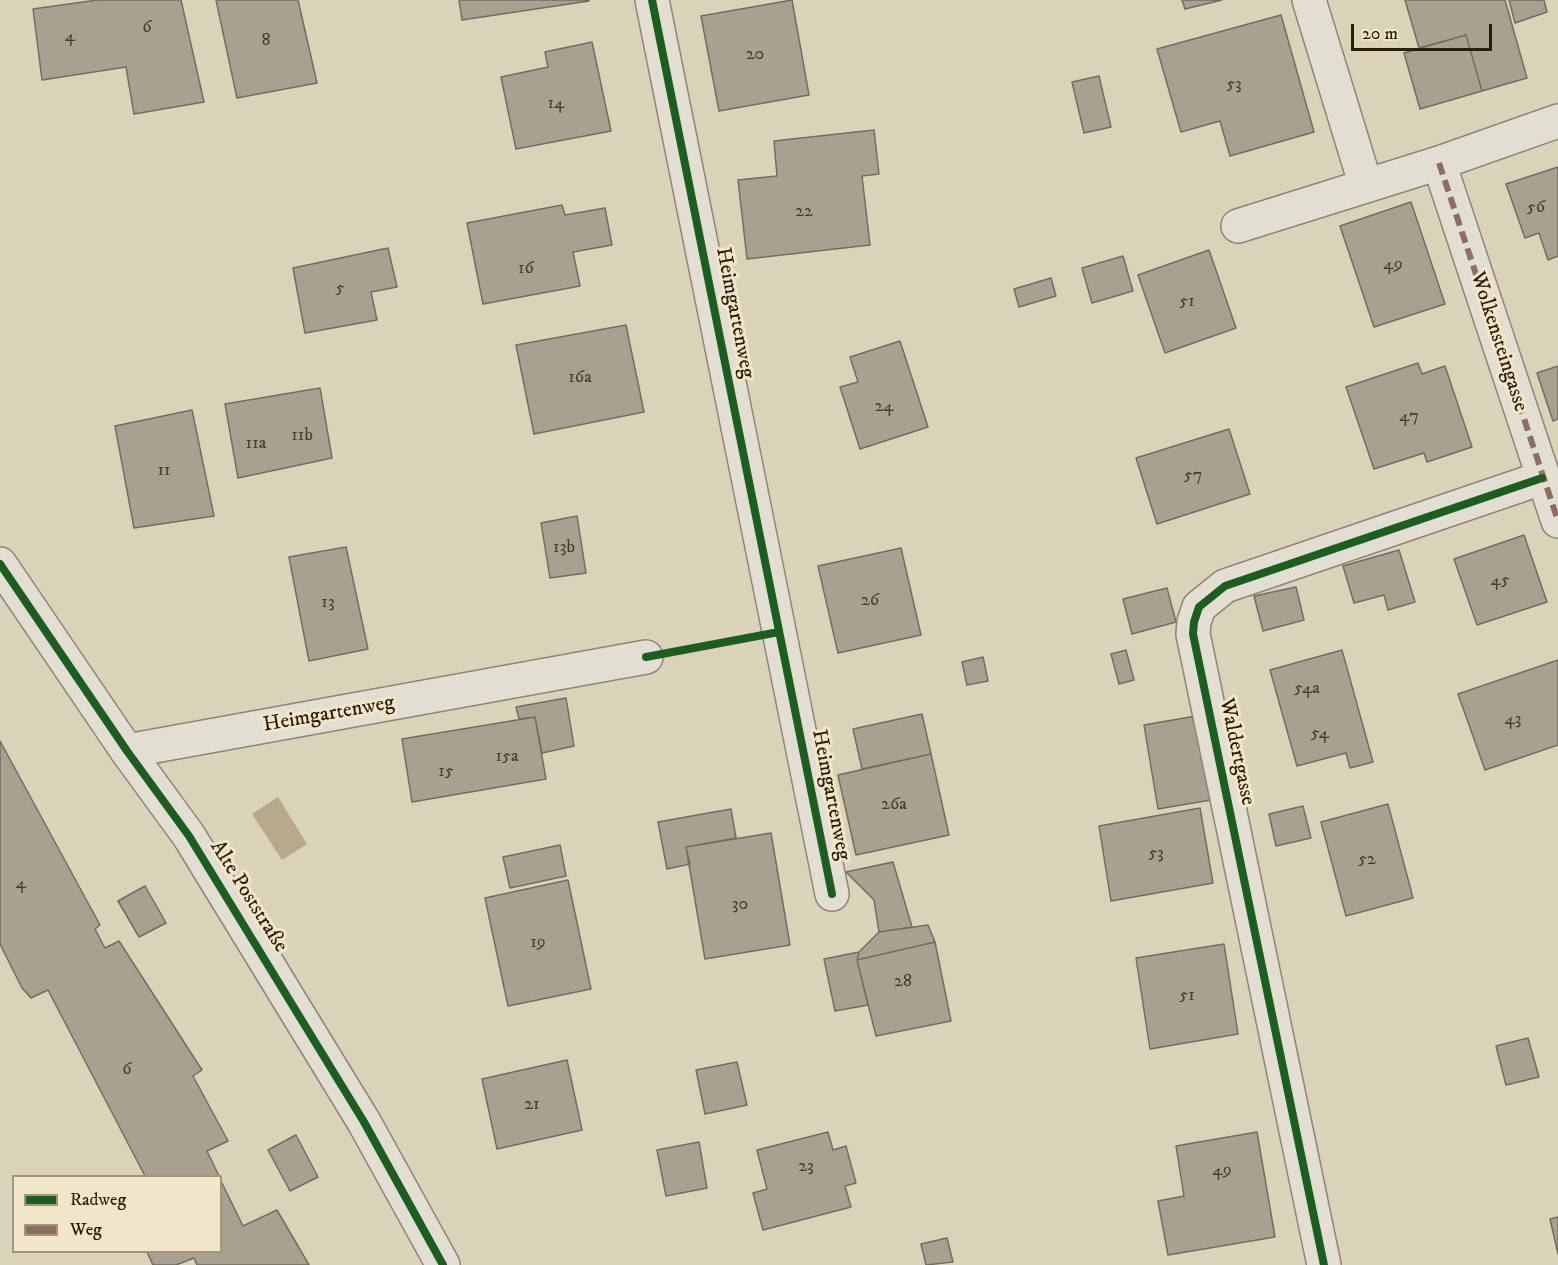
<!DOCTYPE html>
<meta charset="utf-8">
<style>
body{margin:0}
#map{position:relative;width:1558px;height:1265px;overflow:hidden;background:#dbd2ba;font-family:"IM FELL DW Pica",serif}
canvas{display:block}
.legend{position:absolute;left:12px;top:1175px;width:210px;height:78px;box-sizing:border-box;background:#f1e6c9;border:2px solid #a1967c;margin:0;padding:8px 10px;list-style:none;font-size:18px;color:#2a1d09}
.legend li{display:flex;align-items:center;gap:12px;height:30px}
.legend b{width:30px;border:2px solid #a1967c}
.scale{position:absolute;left:1351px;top:24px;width:141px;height:27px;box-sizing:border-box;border:3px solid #2a1d09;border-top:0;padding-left:8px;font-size:18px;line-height:21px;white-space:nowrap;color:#2a1d09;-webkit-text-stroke:4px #f1e6c9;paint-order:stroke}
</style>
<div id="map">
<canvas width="1558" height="1265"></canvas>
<ul class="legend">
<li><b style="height:8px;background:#1b5e20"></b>Radweg</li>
<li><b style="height:8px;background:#8d6e63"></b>Weg</li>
</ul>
<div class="scale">20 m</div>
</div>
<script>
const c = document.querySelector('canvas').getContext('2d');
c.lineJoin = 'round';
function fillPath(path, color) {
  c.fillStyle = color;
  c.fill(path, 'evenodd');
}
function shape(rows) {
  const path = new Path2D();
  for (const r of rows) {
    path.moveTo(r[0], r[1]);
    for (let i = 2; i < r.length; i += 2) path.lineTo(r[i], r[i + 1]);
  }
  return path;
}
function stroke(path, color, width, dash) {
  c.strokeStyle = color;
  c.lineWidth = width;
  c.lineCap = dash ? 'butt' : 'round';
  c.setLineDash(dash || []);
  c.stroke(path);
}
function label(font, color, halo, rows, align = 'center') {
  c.font = font + ' "IM FELL DW Pica",serif';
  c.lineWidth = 6;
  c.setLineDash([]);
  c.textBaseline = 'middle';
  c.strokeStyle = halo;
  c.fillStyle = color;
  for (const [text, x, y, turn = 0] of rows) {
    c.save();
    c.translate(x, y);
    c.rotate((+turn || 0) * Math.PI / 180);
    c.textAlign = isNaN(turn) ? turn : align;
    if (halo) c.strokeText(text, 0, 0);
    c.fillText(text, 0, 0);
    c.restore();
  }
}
const water = shape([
 [278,797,307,844,282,860,252,814]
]);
const building = shape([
 [97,0,181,0,204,102,134,114,126,67,42,80,33,9,97,0],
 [216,0,298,0,317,83,237,98,216,0],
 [459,0,589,0,589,1,462,20,459,0],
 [792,0,809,95,719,111,701,16,792,0],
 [1182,0,1222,0,1185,9,1182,0],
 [1405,0,1505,0,1527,78,1482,91,1466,35,1419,48,1405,0],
 [1509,0,1544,0,1547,12,1515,23,1509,0],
 [1281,15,1314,132,1230,156,1220,121,1181,132,1157,49,1281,15],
 [1466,35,1482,91,1420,109,1404,53,1466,35],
 [592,42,611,131,516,149,501,77,548,67,545,52,592,42],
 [1099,76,1111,127,1084,133,1072,82,1099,76],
 [874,130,879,174,862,176,870,245,747,259,738,180,777,176,774,141,874,130],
 [1558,167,1558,256,1548,260,1539,233,1525,238,1506,184,1558,167],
 [1411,202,1445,304,1374,327,1340,226,1411,202],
 [562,205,565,215,605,208,612,245,573,252,580,286,483,304,467,223,562,205],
 [388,248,397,287,371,292,377,320,305,333,293,268,388,248],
 [1209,250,1236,328,1165,353,1138,275,1209,250],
 [1123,256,1133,291,1092,303,1082,268,1123,256],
 [1051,278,1056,296,1019,307,1014,289,1051,278],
 [626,325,644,412,534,434,516,345,626,325],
 [900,341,928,427,860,449,840,387,858,382,850,357,900,341],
 [1418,363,1422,374,1445,366,1472,447,1427,462,1424,453,1374,469,1346,387,1418,363],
 [1558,366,1558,419,1553,421,1537,373,1558,366],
 [320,388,332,458,238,478,225,404,320,388],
 [192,410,214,516,134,528,115,426,192,410],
 [1229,429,1250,494,1157,524,1136,458,1229,429],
 [577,516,586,573,550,578,541,523,577,516],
 [1524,535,1547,602,1477,625,1454,559,1524,535],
 [346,547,368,649,309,661,289,557,346,547],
 [901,548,921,635,838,653,818,566,901,548],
 [1399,550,1415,602,1388,610,1384,595,1354,603,1343,566,1399,550],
 [1296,587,1304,620,1263,631,1254,596,1296,587],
 [1167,588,1176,622,1132,634,1123,599,1167,588],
 [1126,650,1134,680,1119,684,1111,654,1126,650],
 [1342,650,1373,762,1350,768,1346,753,1297,766,1270,670,1342,650],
 [983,657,988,681,967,685,962,662,983,657],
 [1558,660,1558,745,1485,770,1458,694,1558,660],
 [566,698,574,746,542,753,535,717,519,719,516,707,566,698],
 [922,714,931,754,862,769,853,729,922,714],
 [1196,716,1211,800,1158,809,1144,725,1196,716],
 [535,717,546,779,412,802,402,739,535,717],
 [0,741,100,925,95,929,105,948,119,941,202,1070,193,1076,228,1141,207,1151,219,1176,145,1176,48,990,31,998,22,988,0,944,0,741],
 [931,754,949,835,856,855,838,775,931,754],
 [1388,804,1413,898,1346,916,1321,822,1388,804],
 [1303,806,1311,838,1276,846,1269,814,1303,806],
 [1200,808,1213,883,1111,901,1099,826,1200,808],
 [731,809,736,838,686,847,690,864,667,869,658,822,731,809],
 [771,833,790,945,705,959,686,847,771,833],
 [560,845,566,876,510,888,503,857,560,845],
 [893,862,912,927,879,932,874,900,846,872,893,862],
 [568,880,591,989,508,1006,485,898,568,880],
 [145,886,166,923,139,937,118,901,145,886],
 [928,925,935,942,857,960,859,952,879,932,928,925],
 [935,942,951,1021,876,1036,857,960,935,942],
 [1224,944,1238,1034,1150,1049,1136,958,1224,944],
 [859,952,857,960,868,1005,835,1011,824,959,859,952],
 [1528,1038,1539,1077,1506,1085,1496,1046,1528,1038],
 [567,1060,582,1130,497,1149,482,1079,567,1060],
 [737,1062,747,1105,705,1114,696,1070,737,1062],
 [828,1132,833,1150,846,1146,856,1183,845,1186,851,1207,763,1230,753,1193,767,1189,757,1150,828,1132],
 [1257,1132,1275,1237,1168,1255,1158,1201,1184,1196,1176,1146,1257,1132],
 [296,1135,318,1177,290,1191,268,1150,296,1135],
 [699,1142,707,1188,666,1196,657,1150,699,1142],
 [220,1179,243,1226,277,1210,309,1265,197,1265,194,1258,176,1265,153,1265,147,1252,220,1252,220,1179],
 [1558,1217,1558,1254,1550,1219,1558,1217],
 [947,1238,953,1262,926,1265,921,1244,947,1238]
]);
const minor = shape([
 [652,0,832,894],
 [1309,0,1366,186],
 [1439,163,1558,521],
 [1238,226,1439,163,1558,121],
 [0,564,127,751,189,836,364,1122,443,1265],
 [127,751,646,657],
 [1324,1265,1193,634,1194,622,1199,607,1225,586,1542,478]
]);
const quiet = shape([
 [1439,163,1558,521]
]);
const cycleway = shape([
 [652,0,832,894],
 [0,564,127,751,189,836,364,1122,443,1265],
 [646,657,779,632],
 [1324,1265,1193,634,1194,622,1199,607,1225,586,1542,478]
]);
const numberNames = [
 ["6",147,28],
 ["4",70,37],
 ["8",266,41],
 ["20",755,55],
 ["53",1234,85],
 ["14",556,104],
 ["56",1536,208],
 ["22",804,212],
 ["49",1393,265],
 ["16",526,269],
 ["5",340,289],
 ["51",1187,302],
 ["16a",580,378],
 ["24",884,407],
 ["47",1409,417],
 ["11b",302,436],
 ["11a",256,444],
 ["11",164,471],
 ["57",1193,476],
 ["13b",564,548],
 ["45",1500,581],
 ["26",870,601],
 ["13",328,603],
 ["54a",1307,689],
 ["43",1513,720],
 ["54",1320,734],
 ["15a",507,757],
 ["15",446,772],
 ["26a",894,805],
 ["53",1156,854],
 ["52",1367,860],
 ["4",21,884],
 ["30",740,905],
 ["19",538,943],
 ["28",903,982],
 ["51",1187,996],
 ["6",127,1070],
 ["21",532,1105],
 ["23",806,1167],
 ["49",1222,1171]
];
const streetNames = [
 ["Heimgartenweg",734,313,79],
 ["Wolkensteingasse",1498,342,72],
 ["Heimgartenweg",329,715,-10],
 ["Waldertgasse",1236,752,78],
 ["Heimgartenweg",830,795,79],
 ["Alte Poststraße",248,897,58]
];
fillPath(water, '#b7a98a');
fillPath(building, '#a8a090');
stroke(building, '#746d5f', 1.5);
stroke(minor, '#8d8676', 36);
stroke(minor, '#e3ded2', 33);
stroke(quiet, '#8d6e63', 6, [12, 6]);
stroke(cycleway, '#1b5e20', 8);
label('18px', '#4a3e2b', null, numberNames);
label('21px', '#2a1d09', '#f1e6c9', streetNames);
</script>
